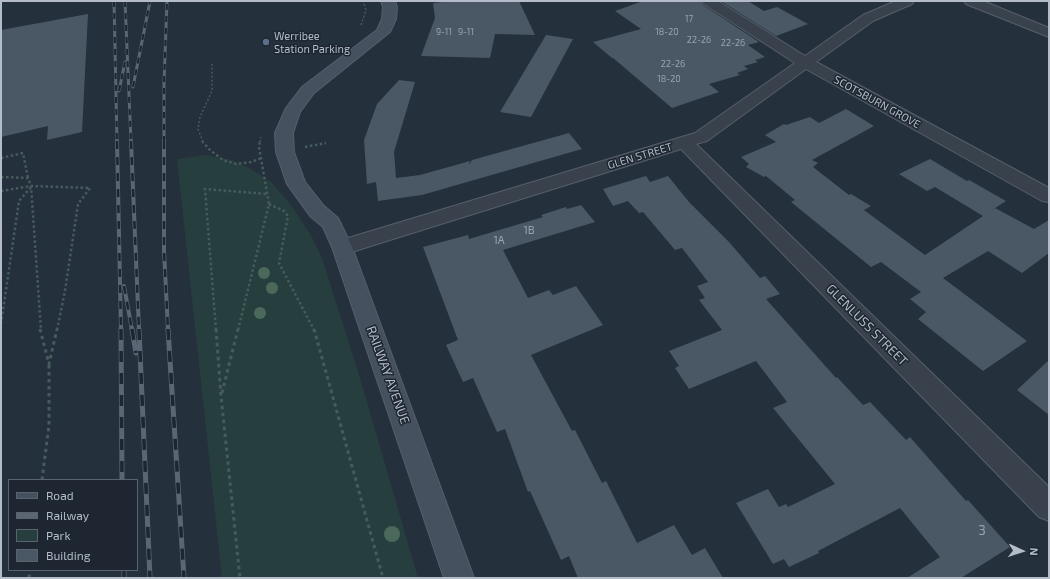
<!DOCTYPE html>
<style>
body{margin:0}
#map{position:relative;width:1050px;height:579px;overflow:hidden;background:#24303c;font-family:"Exo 2",sans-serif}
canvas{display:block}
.frame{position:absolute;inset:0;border:2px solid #b3bcc8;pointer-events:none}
.legend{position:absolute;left:8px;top:479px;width:130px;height:92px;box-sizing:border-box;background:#1d2631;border:1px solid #59626d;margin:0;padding:5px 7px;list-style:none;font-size:12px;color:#b3bcc8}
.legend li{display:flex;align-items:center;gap:8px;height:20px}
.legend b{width:20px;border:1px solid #59626d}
.north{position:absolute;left:1002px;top:531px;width:40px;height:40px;-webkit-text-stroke:3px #1d2631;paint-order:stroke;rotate:93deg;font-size:11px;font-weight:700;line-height:16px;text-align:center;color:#b3bcc8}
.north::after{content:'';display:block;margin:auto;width:14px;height:18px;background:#b3bcc8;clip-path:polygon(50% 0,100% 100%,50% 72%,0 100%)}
</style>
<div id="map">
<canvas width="1050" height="579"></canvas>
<div class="frame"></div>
<ul class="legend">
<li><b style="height:5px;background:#46515f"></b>Road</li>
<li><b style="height:5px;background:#5a6673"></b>Railway</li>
<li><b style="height:11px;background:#273e3e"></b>Park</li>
<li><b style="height:11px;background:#4a5765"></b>Building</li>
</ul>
<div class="north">N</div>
</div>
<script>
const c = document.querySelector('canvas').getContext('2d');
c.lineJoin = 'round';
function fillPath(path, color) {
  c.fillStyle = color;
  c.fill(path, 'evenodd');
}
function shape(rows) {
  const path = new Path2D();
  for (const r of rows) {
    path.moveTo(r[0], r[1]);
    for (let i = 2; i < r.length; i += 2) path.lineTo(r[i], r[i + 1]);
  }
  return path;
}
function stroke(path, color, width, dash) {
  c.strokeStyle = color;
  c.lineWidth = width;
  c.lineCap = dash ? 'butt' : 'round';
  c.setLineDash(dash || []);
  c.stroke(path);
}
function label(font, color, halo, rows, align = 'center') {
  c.font = font + ' "Exo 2",sans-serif';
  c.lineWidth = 3;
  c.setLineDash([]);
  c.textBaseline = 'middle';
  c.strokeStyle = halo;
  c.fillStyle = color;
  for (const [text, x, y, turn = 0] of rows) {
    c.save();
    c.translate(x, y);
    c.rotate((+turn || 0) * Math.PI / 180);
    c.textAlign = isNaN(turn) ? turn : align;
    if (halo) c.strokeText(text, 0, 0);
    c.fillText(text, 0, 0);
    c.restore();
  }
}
const green = shape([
 [206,155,232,160,251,169,271,182,288,201,311,235,323,261,361,381,418,578,222,578,177,159]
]);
const building = shape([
 [452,1,519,1,535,35,495,34,490,58,421,56,435,18,433,3],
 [643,1,701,1,703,5,759,42,748,45,765,57,755,60,758,62,744,66,748,69,737,73,740,75,709,84,719,92,672,108,613,58,612,58,593,42,641,29,615,11],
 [721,1,748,1,764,11,777,7,808,24,776,36],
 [88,14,82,132,47,140,48,126,1,137,1,30],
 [546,35,573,39,531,117,500,112],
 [399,80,415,82,394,152,396,178,420,175,470,161,469,165,472,160,569,133,582,149,422,195,378,201,376,182,367,184,364,140,377,104],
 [846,109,874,126,812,160,818,163,813,167,849,195,851,194,871,206,864,210,925,255,995,208,1034,229,1049,220,1049,253,1022,273,988,251,943,278,1027,341,983,371,918,319,926,312,910,299,921,292,881,262,871,267,791,202,795,200,766,176,764,177,746,167,749,164,741,157,776,142,765,135,784,124,786,125,810,117,819,123],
 [930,159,967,181,969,180,1006,201,983,216,935,187,927,191,899,174],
 [646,176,650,182,668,176,689,202,729,242,760,278,765,276,780,294,766,299,836,378,837,377,863,405,870,402,906,440,910,437,966,501,968,500,1010,547,961,578,907,578,940,557,900,508,818,551,819,553,789,567,784,559,773,564,736,503,768,489,779,507,786,504,788,507,835,484,773,408,787,402,756,361,689,389,675,368,679,366,669,351,722,330,699,300,705,298,697,286,708,282,682,248,675,250,643,212,639,213,628,201,613,206,603,189],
 [581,205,595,222,503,250,528,298,549,290,553,295,576,286,603,325,531,355,572,431,575,430,602,483,606,481,637,543,674,525,692,555,705,548,723,578,578,578,569,556,561,560,530,491,528,492,505,429,497,432,473,378,463,382,446,345,458,340,423,247,468,235,469,239,543,217,541,215,566,207,567,209],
 [1049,360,1049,415,1017,390]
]);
const pathFar2 = shape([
 [361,25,366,10,363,1],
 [203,142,198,129,200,117,212,91,212,63],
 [260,142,261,137]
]);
const pathFar1 = shape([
 [202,141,210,150,223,160,236,164,251,162,262,158],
 [305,147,326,143],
 [1,158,23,153,28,178],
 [1,177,28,178,31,186,41,330],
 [1,191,31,186,90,188],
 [269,204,284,211,288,216,279,263,314,330],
 [1,324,19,201,31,187],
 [57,330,65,291,78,204,90,188],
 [216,330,205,189,267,194],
 [238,330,269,204,259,147,260,141]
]);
const path = shape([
 [40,329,49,364,57,329],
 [216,329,221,396,240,578],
 [314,329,383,578],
 [222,393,238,329],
 [42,480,49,425,49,364],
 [29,578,30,570]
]);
const street = shape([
 [702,1,718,1,805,56,863,15,896,1,914,1,912,4,873,21,816,62,1049,188,1049,202,1042,201,806,69,707,141,696,144,1049,487,1049,521,1039,517,681,149,342,255,335,252,332,247,335,242,695,133,795,63,704,4,702,1],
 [964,1,983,1,1049,28,1049,37,966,4,964,1]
]);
const secondary = shape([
 [381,1,395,1,397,7,396,19,390,32,314,93,300,112,293,133,294,152,305,182,324,206,338,218,352,247,474,578,444,578,332,247,323,227,310,216,287,184,276,152,275,133,286,108,302,87,377,30,382,19,383,7,381,1]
]);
const railFar2 = shape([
 [114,1,117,142],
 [125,1,131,142],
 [133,87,150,1],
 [119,91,125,62],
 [164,142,164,83,167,1]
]);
const railFar1 = shape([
 [117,141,121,330],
 [131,141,139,330],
 [164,141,164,250,168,330],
 [124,286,132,330]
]);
const rail = shape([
 [121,329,122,480],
 [132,329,136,353],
 [139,329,150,578],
 [168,329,184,578],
 [124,570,124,578]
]);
const trees = [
 [264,273,6],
 [272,288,6],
 [260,313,6],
 [392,534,8]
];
const markers = [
 [266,42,4,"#5c6f8a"]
];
const farNumbernames = [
 ["17",689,19],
 ["9-11",444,32],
 ["9-11",466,32],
 ["18-20",667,32],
 ["22-26",699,40],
 ["22-26",733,43],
 ["22-26",673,64],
 ["18-20",669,79]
];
const farPoinames = [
 ["Werribee",274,36],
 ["Station Parking",274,49]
];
const farStreetnames = [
 ["SCOTSBURN GROVE",877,102,29],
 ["GLEN STREET",640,156,-17]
];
const numberNames = [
 ["1B",529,230],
 ["1A",499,240]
];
const streetNames = [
 ["GLENLUSS STREET",867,325,45],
 ["RAILWAY AVENUE",388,375,70]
];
const nearNumbernames = [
 ["3",982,531]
];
fillPath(green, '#273e3e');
fillPath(building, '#4a5765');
stroke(street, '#565f6a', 2);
stroke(secondary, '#565f6a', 2);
stroke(pathFar2, '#465b5c', 1.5, [2, 2]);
stroke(pathFar1, '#465b5c', 2.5, [2.5, 2.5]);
stroke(path, '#465b5c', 3, [3.5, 3.5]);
fillPath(street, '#38414c');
fillPath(secondary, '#46515f');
stroke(railFar2, '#5a6673', 3);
stroke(railFar1, '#5a6673', 4);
stroke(rail, '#5a6673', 5);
stroke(railFar2, '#1d2631', 2, [6]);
stroke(railFar1, '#1d2631', 2.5, [8]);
stroke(rail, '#1d2631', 3.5, [11]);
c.fillStyle = '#4b695a';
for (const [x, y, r] of trees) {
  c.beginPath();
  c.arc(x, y, r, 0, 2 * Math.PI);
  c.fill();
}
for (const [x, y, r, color] of markers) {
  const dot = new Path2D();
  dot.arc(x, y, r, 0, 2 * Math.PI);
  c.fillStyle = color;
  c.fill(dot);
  stroke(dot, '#1d2631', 1.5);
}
label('9px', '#99a3af', null, farNumbernames);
label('11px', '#b3bcc8', '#1d2631', farPoinames, 'left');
label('11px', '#b3bcc8', '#1d2631', farStreetnames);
label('11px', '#99a3af', null, numberNames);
label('13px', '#b3bcc8', '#1d2631', streetNames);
label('13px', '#99a3af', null, nearNumbernames);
</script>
